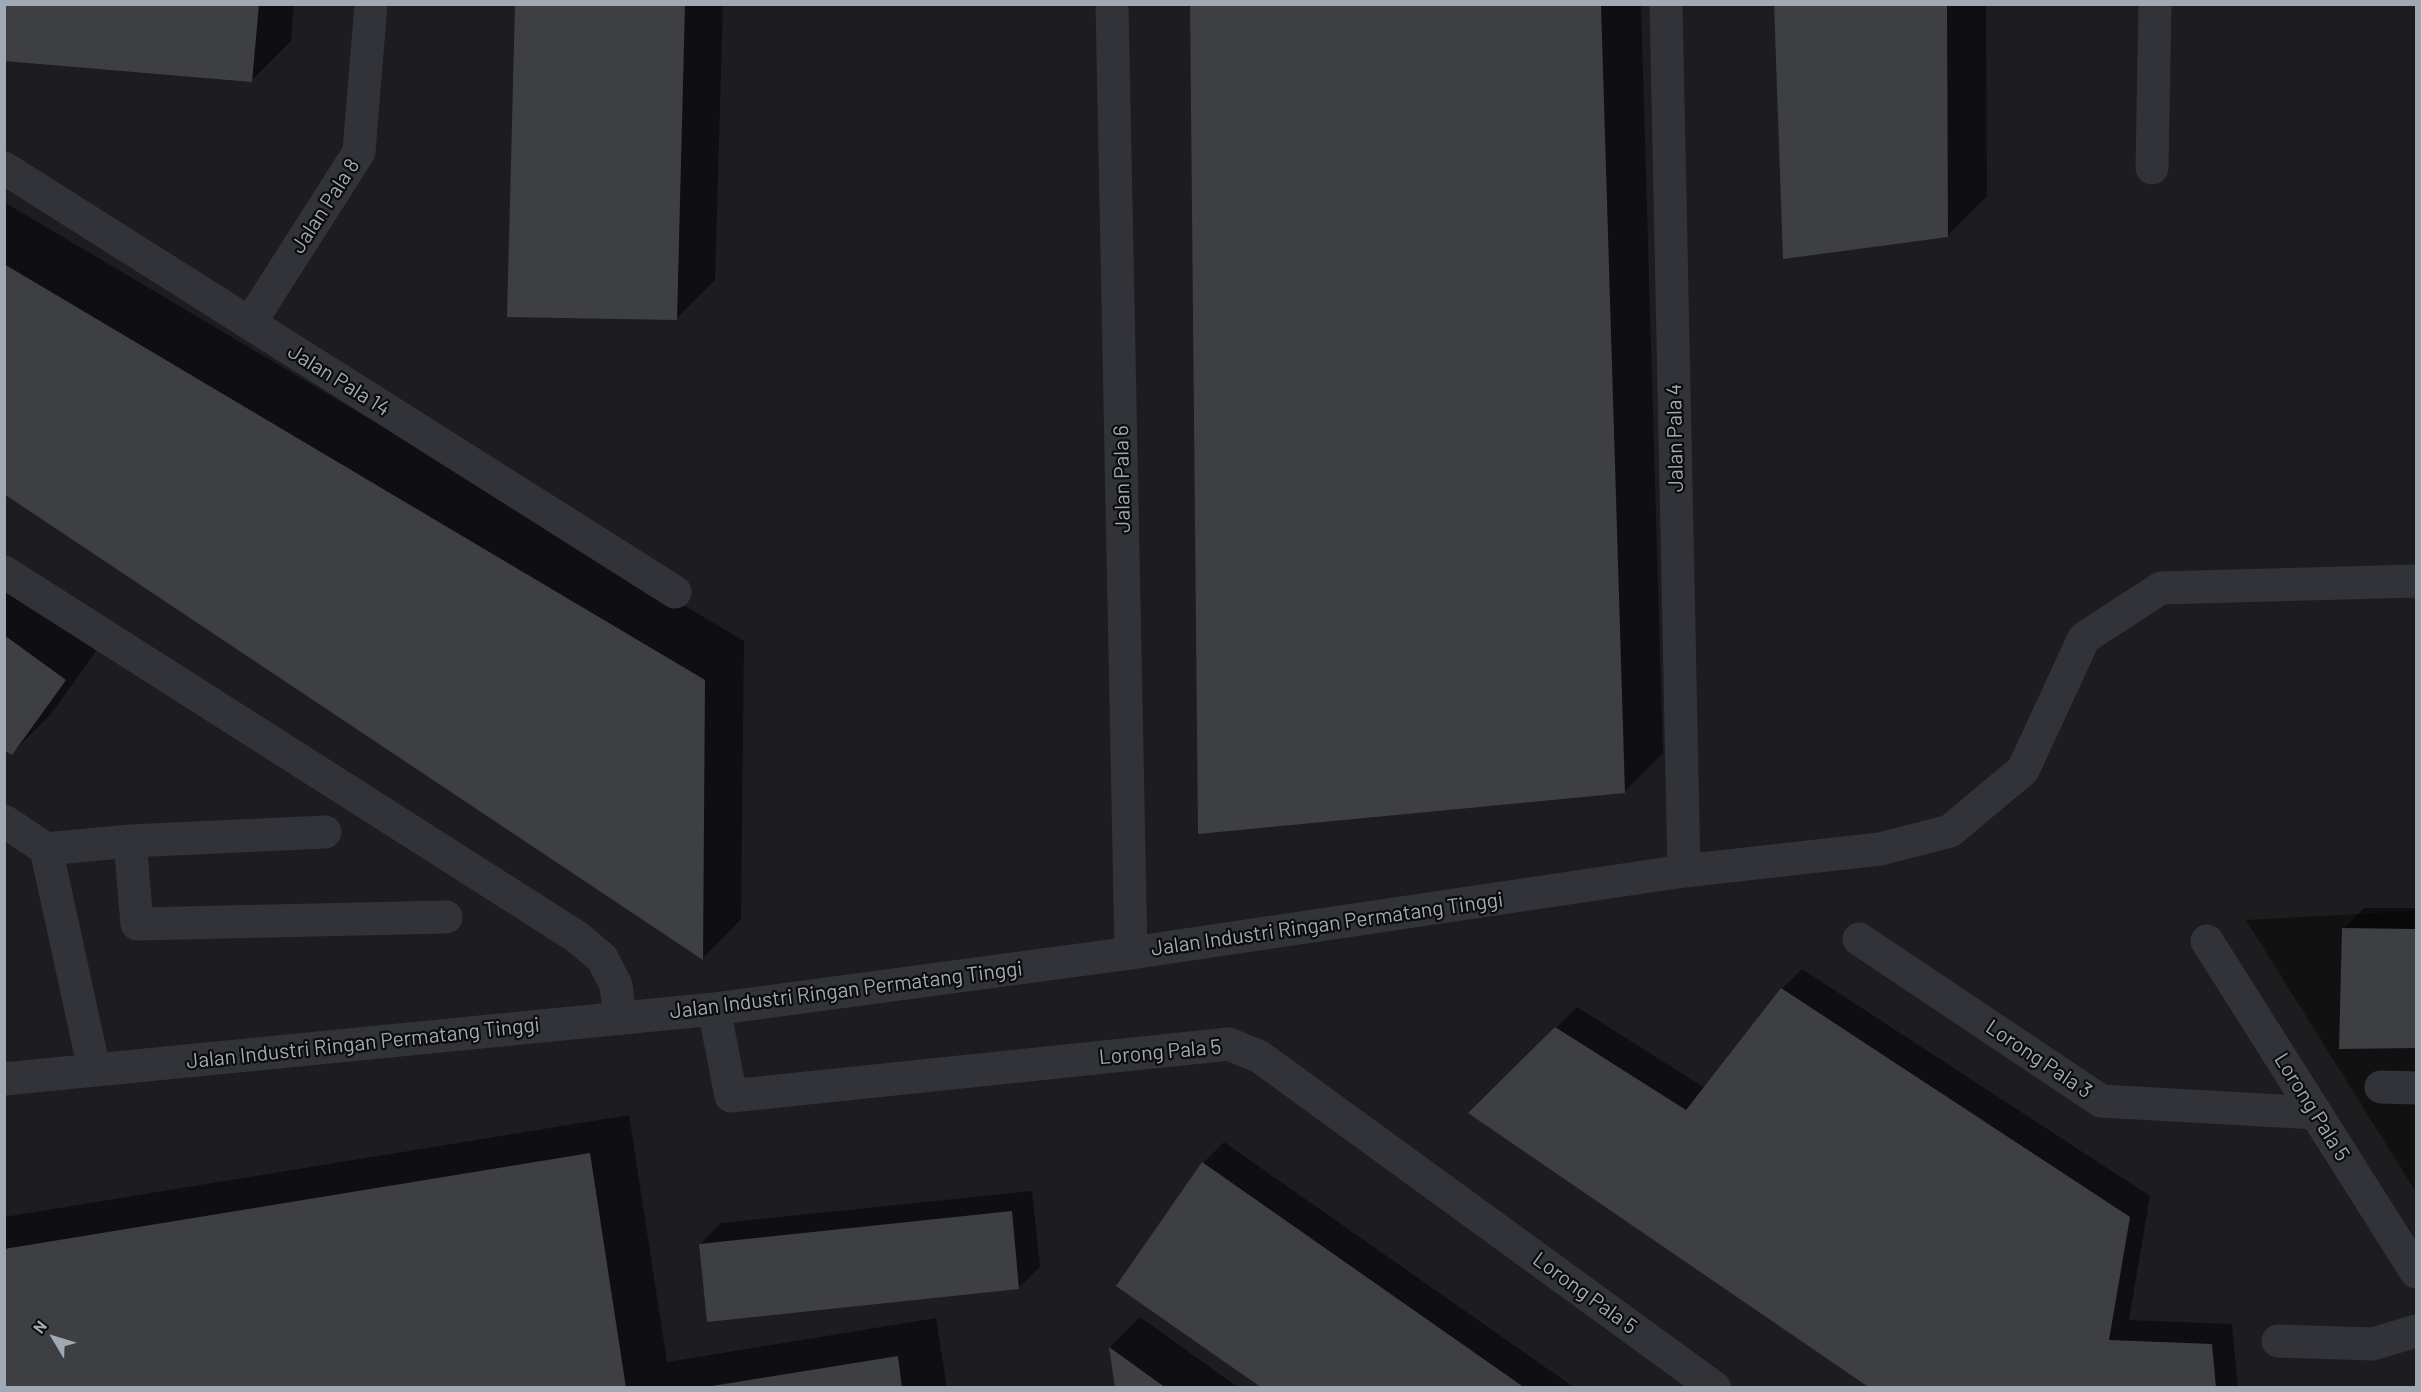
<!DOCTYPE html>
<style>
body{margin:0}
#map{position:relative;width:2421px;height:1392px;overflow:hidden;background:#111112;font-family:Barlow,sans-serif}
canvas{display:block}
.frame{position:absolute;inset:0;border:6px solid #a1a9b4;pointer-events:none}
.north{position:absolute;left:24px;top:1308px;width:60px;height:60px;-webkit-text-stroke:4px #0c0c0d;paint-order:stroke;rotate:308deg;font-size:16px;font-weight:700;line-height:24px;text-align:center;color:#a1a9b4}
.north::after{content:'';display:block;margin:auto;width:21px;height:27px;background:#a1a9b4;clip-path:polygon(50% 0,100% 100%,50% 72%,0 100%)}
</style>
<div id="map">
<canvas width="2421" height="1392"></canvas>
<div class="frame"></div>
<div class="north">N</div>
</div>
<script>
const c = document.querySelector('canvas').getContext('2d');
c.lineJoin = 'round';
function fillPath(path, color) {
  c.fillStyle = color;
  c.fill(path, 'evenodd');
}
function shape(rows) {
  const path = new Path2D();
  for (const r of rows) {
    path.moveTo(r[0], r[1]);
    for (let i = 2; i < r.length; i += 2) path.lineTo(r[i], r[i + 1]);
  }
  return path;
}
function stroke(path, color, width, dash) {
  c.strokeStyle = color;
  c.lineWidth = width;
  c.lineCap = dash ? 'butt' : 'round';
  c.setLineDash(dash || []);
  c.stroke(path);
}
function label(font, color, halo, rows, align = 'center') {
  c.font = font + ' Barlow,sans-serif';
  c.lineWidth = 4.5;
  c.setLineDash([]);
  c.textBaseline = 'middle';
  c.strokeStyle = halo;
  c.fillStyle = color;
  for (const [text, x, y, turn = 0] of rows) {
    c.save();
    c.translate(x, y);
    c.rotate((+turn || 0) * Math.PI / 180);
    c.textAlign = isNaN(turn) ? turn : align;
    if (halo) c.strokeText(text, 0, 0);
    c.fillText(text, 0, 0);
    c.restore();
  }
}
const built = shape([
 [5,5,2416,5,2416,911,2246,920,2416,1192,2416,1387,5,1388]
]);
const shadow = shape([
 [4,4,294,4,291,41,251,81],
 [517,4,723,4,715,280,676,319],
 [1192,4,1641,4,1663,753,1624,792],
 [1776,4,1986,4,1987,196,1948,235],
 [4,202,744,641,741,919,703,958,4,493],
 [4,567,104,640,51,714,12,753,4,748],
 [2364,908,2416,908,2416,1046,2340,1047,2344,929],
 [1802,969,2150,1196,2129,1320,2232,1324,2238,1388,1872,1388,1471,1113,1577,1007,1705,1088,1782,989],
 [629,1115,667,1362,936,1318,947,1388,4,1388,4,1217],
 [1224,1142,1575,1388,1264,1388,1203,1163],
 [1032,1191,1040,1267,1019,1287,700,1244,721,1223],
 [1140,1317,1239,1388,1117,1388,1110,1347]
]);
const building = shape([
 [4,4,259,4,252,82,4,61],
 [515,4,685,4,677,320,507,317],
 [1190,4,1601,4,1625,793,1198,834],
 [1774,4,1947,4,1948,237,1783,259],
 [4,264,705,680,703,960,4,494],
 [4,635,66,680,12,755,4,750],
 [2342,928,2416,929,2416,1048,2339,1049],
 [1781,988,2130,1217,2109,1340,2212,1344,2216,1388,1870,1388,1468,1113,1555,1027,1686,1110],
 [590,1153,626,1388,4,1388,4,1249],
 [1202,1162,1525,1388,1262,1388,1116,1286],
 [1012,1211,1019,1289,707,1322,699,1244],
 [1109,1347,1166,1388,1115,1388],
 [898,1356,902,1388,712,1388,712,1386]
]);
const minor = shape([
 [1112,4,1131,953],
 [1666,4,1684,871],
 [4,168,675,592],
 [2152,168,2155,4],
 [250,323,359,152,371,4],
 [4,572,577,937,602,958,616,985,620,1018],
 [4,821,46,849,94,1069],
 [130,841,137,924,446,917],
 [46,849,130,841,325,832],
 [1859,939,2101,1101,2316,1113],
 [2207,941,2416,1272],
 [714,1009,731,1096,1229,1044,1260,1057,1715,1388],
 [4,1079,714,1009,1131,953,1684,871,1880,849,1950,831,2023,770,2084,638,2161,588,2416,581],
 [2381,1087,2416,1088],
 [2278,1341,2373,1344,2416,1331]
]);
const streetNames = [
 ["Jalan Pala 8",325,206,-57],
 ["Jalan Pala 14",339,380,32],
 ["Jalan Pala 4",1675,438,-91],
 ["Jalan Pala 6",1122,479,-91],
 ["Jalan Industri Ringan Permatang Tinggi",1327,924,-8],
 ["Jalan Industri Ringan Permatang Tinggi",846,990,-7],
 ["Jalan Industri Ringan Permatang Tinggi",363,1043,-6],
 ["Lorong Pala 5",1160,1052,-5],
 ["Lorong Pala 3",2039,1059,34],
 ["Lorong Pala 5",2312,1107,58],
 ["Lorong Pala 5",1585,1293,36]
];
fillPath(built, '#1d1d20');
fillPath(shadow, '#0007');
fillPath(building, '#3d3f43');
stroke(minor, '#323338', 33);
label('21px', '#a1a9b4', '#0c0c0d', streetNames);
</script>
